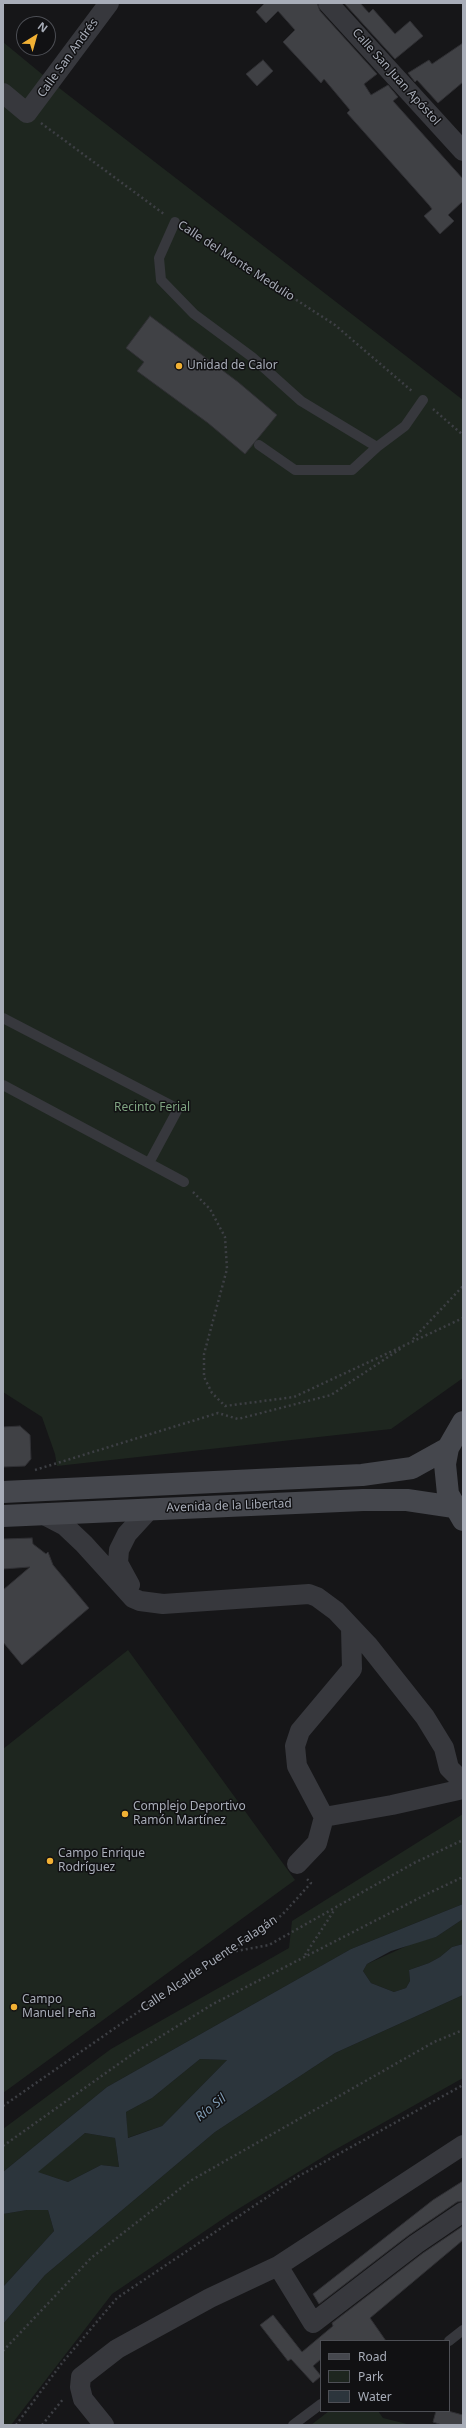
<!DOCTYPE html>
<meta charset="utf-8">
<style>
body{margin:0}
#map{position:relative;width:466px;height:2428px;overflow:hidden;background:#161618;font-family:"Noto Sans",sans-serif}
canvas{display:block}
.frame{position:absolute;inset:0;border:4px solid #a8adb8;pointer-events:none}
.legend{position:absolute;left:320px;top:2340px;width:130px;height:72px;box-sizing:border-box;background:#111113;border:1px solid #4d4f55;margin:0;padding:5px 7px;list-style:none;font-size:12px;color:#a8adb8}
.legend li{display:flex;align-items:center;gap:8px;height:20px}
.legend b{width:20px;border:1px solid #4d4f55}
.north{position:absolute;left:16px;top:16px;width:40px;height:40px;box-sizing:border-box;background:#111113;border:1px solid #4d4f55;border-radius:50%;rotate:37deg;font-size:11px;font-weight:700;line-height:16px;text-align:center;color:#a8adb8}
.north::after{content:'';display:block;margin:auto;width:14px;height:18px;background:#f2b134;clip-path:polygon(50% 0,100% 100%,50% 72%,0 100%)}
</style>
<div id="map">
<canvas width="466" height="2428"></canvas>
<div class="frame"></div>
<ul class="legend">
<li><b style="height:5px;background:#45474d"></b>Road</li>
<li><b style="height:11px;background:#1e261f"></b>Park</li>
<li><b style="height:11px;background:#2c353c"></b>Water</li>
</ul>
<div class="north">N</div>
</div>
<script>
const c = document.querySelector('canvas').getContext('2d');
c.lineJoin = 'round';
function fillPath(path, color) {
  c.fillStyle = color;
  c.fill(path, 'evenodd');
}
function shape(rows) {
  const path = new Path2D();
  for (const r of rows) {
    path.moveTo(r[0], r[1]);
    for (let i = 2; i < r.length; i += 2) path.lineTo(r[i], r[i + 1]);
  }
  return path;
}
function stroke(path, color, width, dash) {
  c.strokeStyle = color;
  c.lineWidth = width;
  c.lineCap = dash ? 'butt' : 'round';
  c.setLineDash(dash || []);
  c.stroke(path);
}
function label(font, color, halo, rows, align = 'center') {
  c.font = font + ' "Noto Sans",sans-serif';
  c.lineWidth = 3;
  c.setLineDash([]);
  c.textBaseline = 'middle';
  c.strokeStyle = halo;
  c.fillStyle = color;
  for (const [text, x, y, turn = 0] of rows) {
    c.save();
    c.translate(x, y);
    c.rotate((+turn || 0) * Math.PI / 180);
    c.textAlign = isNaN(turn) ? turn : align;
    if (halo) c.strokeText(text, 0, 0);
    c.fillText(text, 0, 0);
    c.restore();
  }
}
const green = shape([
 [3,42,54,84,463,400,463,1378,391,1429,57,1466,55,1454,42,1417,3,1392],
 [128,1650,295,1880,3,2093,3,1749],
 [463,1814,463,1904,351,1949,107,2087,3,2172,3,2129,111,2049,289,1948,292,1921],
 [463,1919,463,1944,452,1947,440,1957,429,1963,409,1970,410,1981,406,1988,394,1992,371,1983,363,1971,367,1964,413,1943,436,1937],
 [463,1995,463,2078,331,2152,230,2214,112,2294,11,2425,3,2425,3,2324,45,2275,215,2132,335,2053],
 [200,2059,227,2060,162,2126,127,2138,126,2112,152,2098],
 [85,2133,115,2138,119,2167,101,2165,68,2182,37,2172],
 [27,2210,48,2210,54,2231,3,2287,3,2214],
 [329,2411,378,2411,383,2418,411,2425,311,2425]
]);
const water = shape([
 [463,1904,463,1919,436,1937,391,1951,367,1964,363,1971,371,1983,394,1992,406,1988,410,1981,409,1970,429,1963,440,1957,452,1947,463,1944,463,1995,335,2053,215,2132,45,2275,3,2324,3,2287,54,2231,48,2210,27,2210,3,2214,3,2172,107,2087,351,1949],
 [200,2059,227,2060,162,2126,128,2138,126,2112,152,2098],
 [85,2133,115,2138,119,2167,101,2165,68,2182,38,2172]
]);
const building = shape([
 [265,3,317,3,320,11,377,74,364,84,371,95,388,85,398,97,393,101,463,179,463,201,448,215,454,221,440,234,424,216,432,209,429,205,347,113,350,110,324,79,321,83,283,42,295,30,278,11,266,23,256,12,265,3],
 [344,3,360,3,369,13,373,9,395,34,410,21,423,36,395,59,344,3],
 [463,43,463,82,438,103,417,80,415,82,408,73,429,60,432,64,463,43],
 [263,60,273,71,257,86,246,74,263,60],
 [150,316,238,382,277,415,245,454,208,423,137,371,144,362,126,348,150,316],
 [20,1426,30,1435,31,1459,25,1466,3,1467,3,1427,20,1426],
 [32,1538,33,1544,46,1554,48,1552,53,1565,89,1608,22,1665,3,1642,3,1590,30,1567,3,1569,3,1539,32,1538],
 [463,2181,463,2201,457,2202,409,2235,319,2304,313,2294,433,2200,463,2181],
 [463,2226,463,2240,370,2318,386,2341,321,2341,321,2359,313,2366,321,2376,313,2383,291,2359,288,2361,260,2325,273,2315,302,2352,333,2326,332,2323,423,2253,463,2226],
 [436,2411,448,2411,463,2415,463,2425,442,2425,433,2422,436,2411]
]);
const path = shape([
 [41,123,164,214],
 [187,229,335,325,413,392],
 [433,409,463,435],
 [193,1192,210,1209,225,1237,227,1269,204,1354,204,1377,212,1393,225,1406,294,1397,463,1318],
 [413,1339,463,1286],
 [35,1470,218,1413,238,1419,331,1395,403,1347],
 [231,1952,269,1945,414,1863,463,1840],
 [305,1955,335,1909],
 [3,2106,194,1973,229,1952,282,1915,311,1883,306,1878],
 [3,2146,134,2053,213,2004,429,1893,463,1877],
 [3,2351,91,2258,190,2181,434,2042,463,2030],
 [16,2425,62,2363,117,2298,297,2177,463,2085],
 [42,2425,64,2398]
]);
const service = shape([
 [175,222,159,258,161,280,194,314,252,357,301,401,377,447,405,426,423,400],
 [259,445,295,470,352,470,377,447],
 [3,1018,178,1109,149,1163],
 [3,1085,184,1182],
 [449,2341,463,2330],
 [293,2425,321,2404]
]);
const minor = shape([
 [328,3,463,151],
 [3,93,27,113,109,3],
 [42,1514,65,1526,84,1544,133,1598,140,1601,163,1604,309,1594,317,1597,336,1611,368,1645,425,1717,444,1748,449,1768,457,1776,463,1777],
 [130,1585,118,1563,119,1550,127,1534,149,1510],
 [324,1817,392,1805,463,1789],
 [297,1864,317,1843,324,1817,297,1766,295,1746,300,1731,352,1669,351,1628],
 [278,2266,313,2323,416,2244,463,2212],
 [104,2425,83,2399,80,2387,81,2377,117,2349,210,2298,278,2266,463,2145]
]);
const secondary = shape([
 [463,1422,448,1448,445,1464,448,1494,463,1520],
 [3,1492,362,1475,412,1468,448,1448],
 [3,1516,363,1500,407,1500,454,1507]
]);
const markers = [
 [179,366,4,"#f2b134"],
 [125,1814,4,"#f2b134"],
 [50,1861,4,"#f2b134"],
 [14,2007,4,"#f2b134"]
];
const streetNames = [
 ["Calle San Andrés",68,58,-54],
 ["Calle San Juan Apóstol",396,77,48],
 ["Calle del Monte Medulio",236,261,33],
 ["Avenida de la Libertad",229,1506,-2],
 ["Calle Alcalde Puente Falagán",209,1964,-34]
];
const poiNames = [
 ["Unidad de Calor",187,366],
 ["Complejo Deportivo",133,1807],
 ["Ramón Martínez",133,1821],
 ["Campo Enrique",58,1854],
 ["Rodríguez",58,1868],
 ["Campo",22,2000],
 ["Manuel Peña",22,2014]
];
const parkNames = [
 ["Recinto Ferial",152,1108]
];
const waterNames = [
 ["Río Sil",211,2108,-39]
];
fillPath(green, '#1e261f');
fillPath(water, '#2c353c');
fillPath(building, '#404145');
stroke(building, '#303034', 1);
stroke(path, '#3d3f44', 2.5, [2, 3]);
stroke(service, '#37383d', 10);
stroke(minor, '#37383d', 20);
stroke(secondary, '#45474d', 22);
for (const [x, y, r, color] of markers) {
  const dot = new Path2D();
  dot.arc(x, y, r, 0, 2 * Math.PI);
  c.fillStyle = color;
  c.fill(dot);
  stroke(dot, '#111113', 1.5);
}
label('12px', '#a8adb8', '#111113', streetNames);
label('12px', '#a8adb8', '#111113', poiNames, 'left');
label('12px', '#7fa381', '#111113', parkNames);
label('italic 13px', '#7f9bb3', '#111113', waterNames);
</script>
